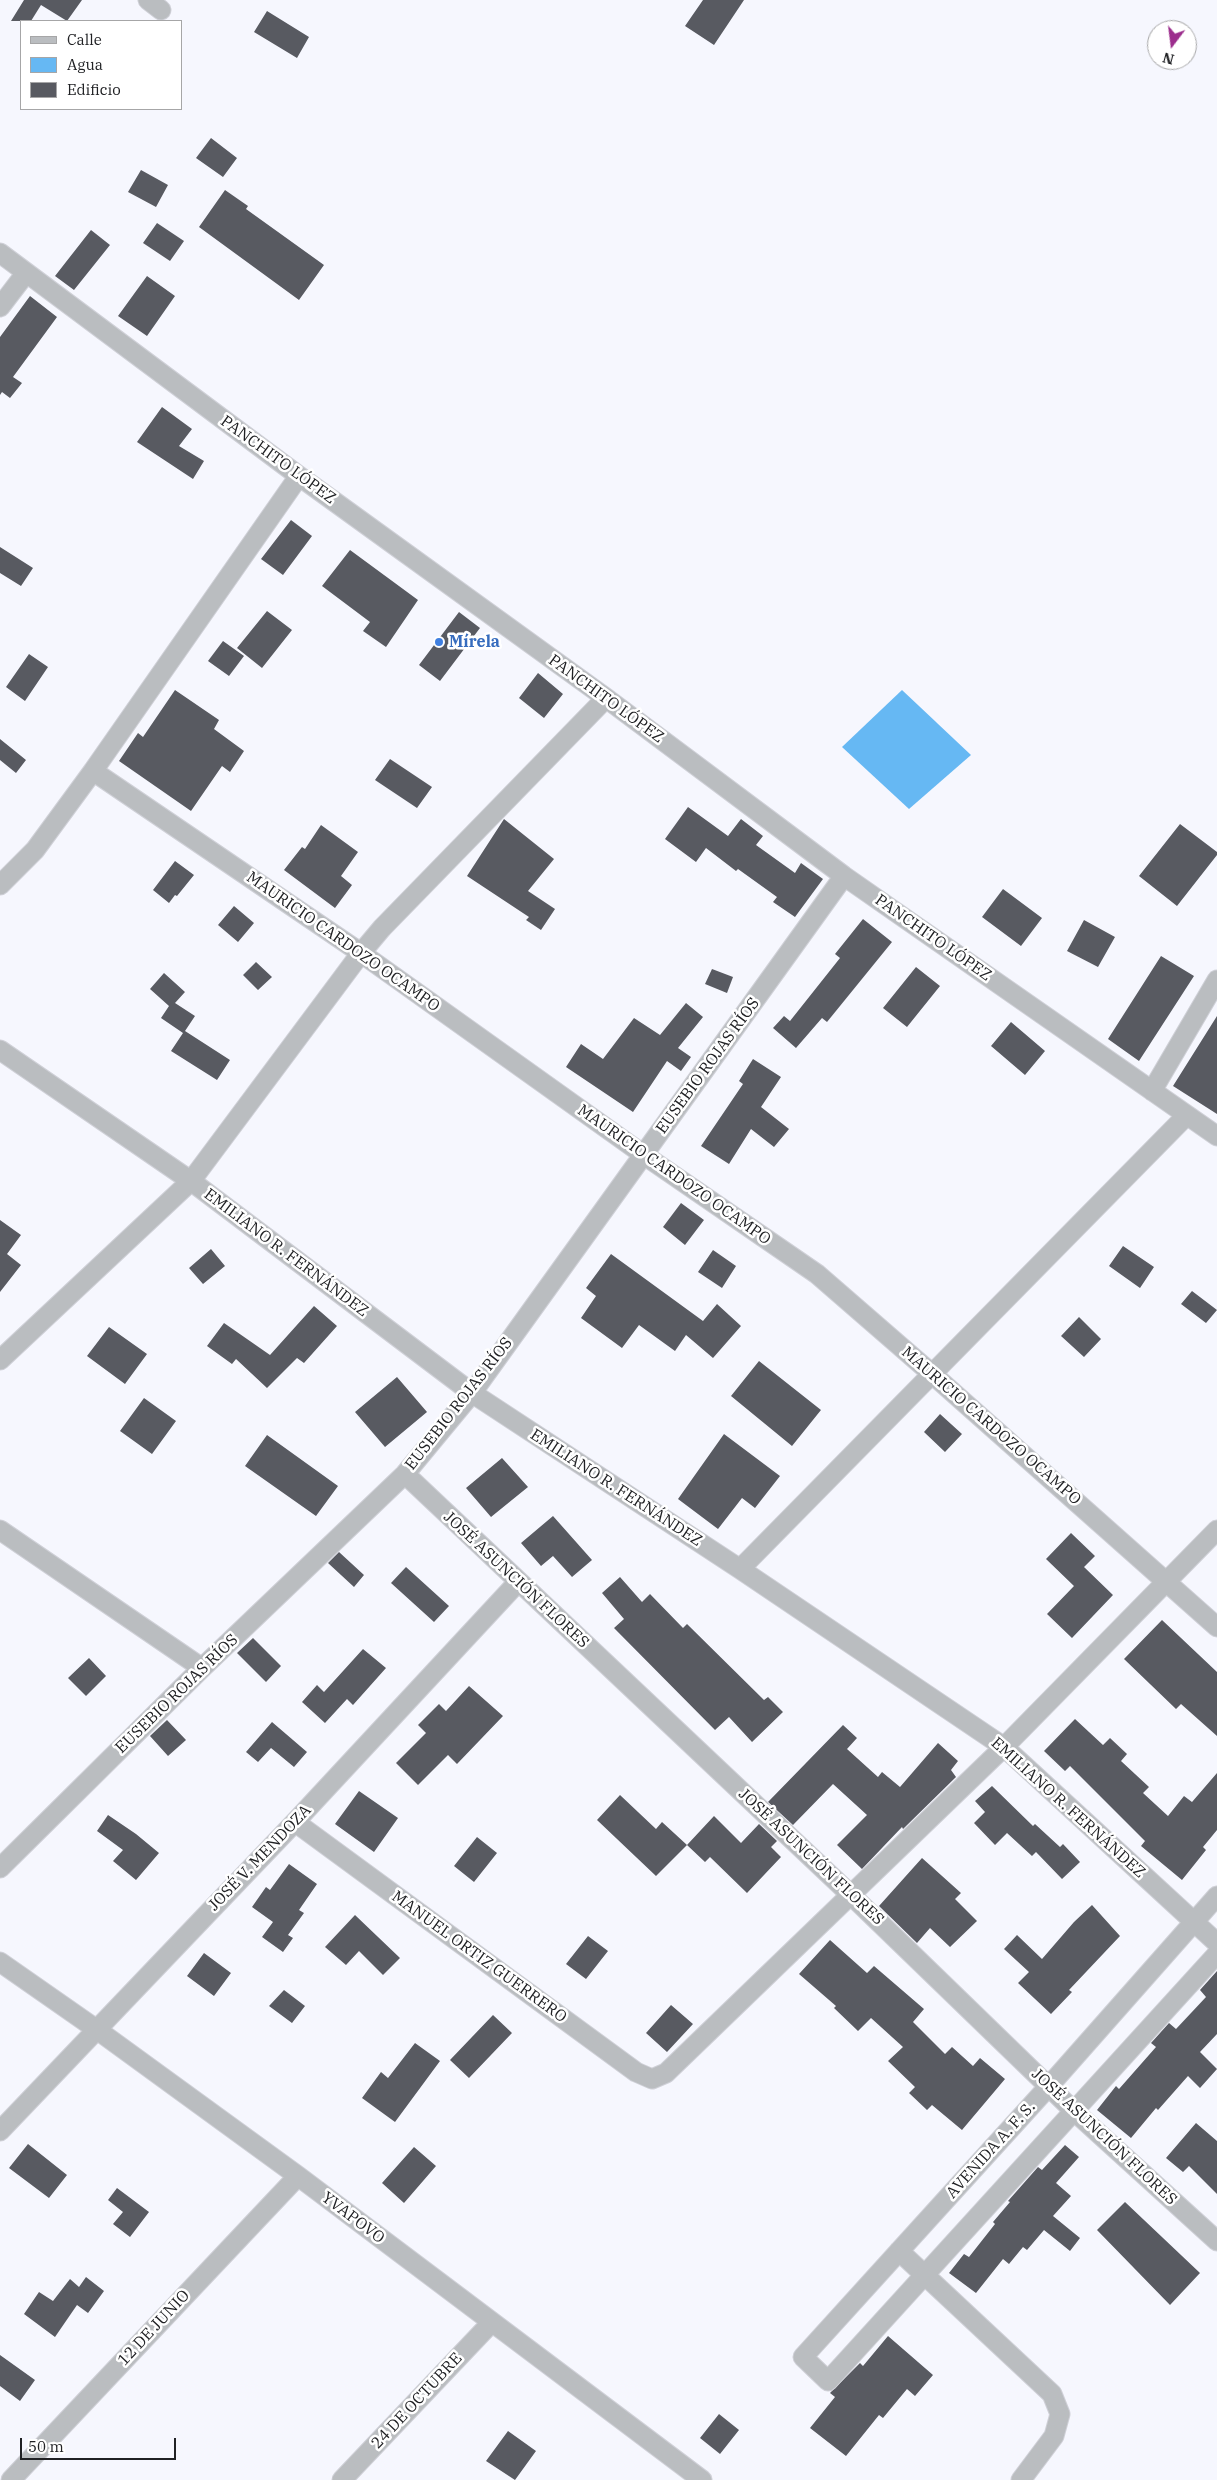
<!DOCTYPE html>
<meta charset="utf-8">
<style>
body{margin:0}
#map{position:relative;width:1217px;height:2480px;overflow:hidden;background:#f6f7fe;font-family:"IBM Plex Serif",serif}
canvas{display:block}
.legend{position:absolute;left:20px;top:20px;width:162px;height:90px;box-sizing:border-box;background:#fff;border:1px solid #a6a6a7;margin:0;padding:6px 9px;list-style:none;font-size:15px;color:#202124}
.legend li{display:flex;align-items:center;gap:10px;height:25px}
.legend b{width:25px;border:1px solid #a6a6a7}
.north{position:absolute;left:1147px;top:20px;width:50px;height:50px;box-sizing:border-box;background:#fff;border:1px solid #a6a6a7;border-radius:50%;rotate:195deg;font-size:14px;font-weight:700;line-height:20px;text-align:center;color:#202124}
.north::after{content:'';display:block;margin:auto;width:18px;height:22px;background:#9c2e8d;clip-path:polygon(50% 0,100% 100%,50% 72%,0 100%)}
.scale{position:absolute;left:20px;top:2438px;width:156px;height:22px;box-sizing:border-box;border:2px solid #202124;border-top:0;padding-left:6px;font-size:15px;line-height:18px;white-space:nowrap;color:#202124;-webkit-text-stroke:4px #fff;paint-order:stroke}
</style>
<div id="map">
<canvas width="1217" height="2480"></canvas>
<ul class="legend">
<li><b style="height:6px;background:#babdc0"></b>Calle</li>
<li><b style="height:14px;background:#66b8f3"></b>Agua</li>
<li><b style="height:14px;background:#585a61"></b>Edificio</li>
</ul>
<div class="north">N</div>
<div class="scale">50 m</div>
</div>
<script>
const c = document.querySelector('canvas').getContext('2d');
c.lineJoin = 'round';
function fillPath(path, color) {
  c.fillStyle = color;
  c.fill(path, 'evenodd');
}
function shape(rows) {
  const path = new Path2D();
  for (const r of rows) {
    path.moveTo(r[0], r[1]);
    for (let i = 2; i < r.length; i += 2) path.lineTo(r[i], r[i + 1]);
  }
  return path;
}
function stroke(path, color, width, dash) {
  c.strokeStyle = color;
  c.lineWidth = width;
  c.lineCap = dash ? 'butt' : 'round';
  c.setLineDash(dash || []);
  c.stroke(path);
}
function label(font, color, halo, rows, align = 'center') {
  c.font = font + ' "IBM Plex Serif",serif';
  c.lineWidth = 5;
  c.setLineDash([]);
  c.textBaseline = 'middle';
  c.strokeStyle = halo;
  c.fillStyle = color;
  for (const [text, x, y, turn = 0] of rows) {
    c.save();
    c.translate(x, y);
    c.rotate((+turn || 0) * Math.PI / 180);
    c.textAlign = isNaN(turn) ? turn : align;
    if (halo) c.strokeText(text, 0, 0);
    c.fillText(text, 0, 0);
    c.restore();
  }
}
const water = shape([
 [902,690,971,755,909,809,842,747]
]);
const building = shape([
 [24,0,82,0,67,21,41,5,31,21,11,21],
 [703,0,744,0,714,45,685,26],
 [267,11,309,37,297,58,254,32],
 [211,138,237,158,223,177,196,158],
 [141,170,168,185,156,207,128,192],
 [225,190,248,206,246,209,324,265,299,300,199,227],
 [157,223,184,241,170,261,143,243],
 [91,230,110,245,74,290,55,276],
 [147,276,175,296,147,336,118,316],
 [30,296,57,317,13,377,22,383,10,398,2,392,0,395,0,337],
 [162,407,192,429,179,446,204,461,193,479,137,442],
 [291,520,312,536,283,575,261,559],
 [0,547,33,568,21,586,0,573],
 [350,550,418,600,386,647,363,631,370,622,322,586],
 [267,611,292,630,262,668,237,648],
 [459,612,480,628,440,681,419,665],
 [223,641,244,656,229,676,208,661],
 [29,654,48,667,25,701,6,687],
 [538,673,563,694,544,718,519,698],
 [175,690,219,720,214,729,244,751,230,772,222,766,191,811,119,761,138,733,143,737],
 [0,739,26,760,16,773,0,760],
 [390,759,432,787,417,808,375,780],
 [688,807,728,836,741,819,763,836,756,845,795,873,801,863,823,879,795,917,773,902,777,897,738,869,736,871,706,848,696,862,665,839],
 [504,819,554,859,528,891,555,909,541,930,526,920,529,917,467,876],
 [1180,824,1217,852,1217,855,1177,906,1139,876],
 [321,825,358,852,341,876,352,885,335,908,284,870,302,847,305,849],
 [175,861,194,875,177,896,175,895,169,903,153,890],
 [1003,889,1042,918,1021,946,982,917],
 [234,906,254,923,238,942,218,925],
 [863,919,892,942,827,1022,822,1018,796,1048,773,1028,784,1016,790,1021,840,958,835,954],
 [1084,920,1115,937,1098,967,1067,951],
 [1161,956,1194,976,1139,1061,1108,1039],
 [256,962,272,977,258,990,243,975],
 [916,967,940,986,907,1027,883,1008],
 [712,969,733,977,727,993,705,984],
 [164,973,185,992,175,1003,195,1016,185,1031,230,1060,217,1080,171,1051,183,1033,161,1018,169,1006,150,989],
 [686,1003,703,1017,678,1048,691,1057,681,1071,667,1061,633,1112,566,1067,581,1044,603,1059,634,1018,660,1035],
 [1217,1016,1217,1114,1173,1086],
 [1011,1022,1045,1051,1025,1075,991,1046],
 [753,1059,781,1077,761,1107,789,1129,774,1147,751,1129,729,1164,701,1146,743,1084,739,1081],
 [681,1203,704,1220,685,1245,663,1227],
 [0,1220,21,1235,7,1254,21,1265,0,1292],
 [1123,1246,1154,1267,1140,1288,1109,1266],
 [211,1249,225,1266,203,1284,189,1268],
 [713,1250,736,1266,722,1288,698,1272],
 [611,1254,703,1321,717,1304,741,1326,713,1358,686,1335,675,1351,639,1325,622,1348,581,1318,596,1296,586,1288],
 [1192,1291,1217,1310,1206,1323,1181,1304],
 [314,1306,337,1326,304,1363,297,1358,267,1388,236,1359,232,1364,207,1346,224,1323,270,1355],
 [1079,1317,1101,1339,1084,1357,1061,1336],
 [109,1327,147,1354,125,1384,87,1356],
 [759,1361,821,1410,792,1446,731,1396],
 [397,1377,427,1412,385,1447,355,1412],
 [144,1398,176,1421,152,1454,120,1431],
 [940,1414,962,1434,945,1452,924,1432],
 [724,1434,780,1476,755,1508,742,1498,718,1529,678,1499],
 [267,1435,338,1486,316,1516,245,1466],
 [502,1458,528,1487,491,1517,466,1488],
 [553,1516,592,1560,572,1577,553,1556,541,1566,521,1543],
 [1071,1533,1095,1556,1084,1567,1113,1595,1072,1638,1047,1614,1074,1586,1046,1559],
 [339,1552,364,1575,354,1587,328,1563],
 [406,1567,449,1606,434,1622,391,1583],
 [620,1577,642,1602,650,1594,683,1628,687,1624,764,1700,768,1697,783,1712,752,1742,729,1717,715,1730,614,1628,624,1619,602,1593],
 [1162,1620,1217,1672,1217,1736,1181,1704,1176,1709,1124,1659],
 [253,1638,281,1666,266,1682,237,1653],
 [363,1649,386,1668,353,1705,347,1699,325,1723,302,1702,317,1685,324,1692],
 [89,1658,106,1676,86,1696,68,1678],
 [469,1686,503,1716,457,1764,448,1755,418,1785,396,1763,426,1733,418,1725,439,1704,446,1711],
 [1075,1719,1103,1745,1110,1738,1127,1754,1121,1761,1149,1787,1143,1793,1168,1816,1184,1796,1192,1802,1217,1773,1217,1830,1203,1847,1206,1850,1182,1880,1141,1846,1145,1841,1070,1766,1065,1771,1044,1751],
 [167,1720,186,1740,168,1756,150,1736],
 [272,1722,307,1752,294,1767,271,1748,258,1762,246,1752],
 [843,1725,857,1738,847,1749,878,1777,882,1772,900,1787,938,1743,958,1761,951,1770,956,1777,903,1829,902,1827,862,1869,837,1845,867,1815,833,1784,793,1825,768,1802],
 [992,1786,1033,1826,1035,1824,1060,1847,1063,1844,1080,1862,1062,1879,1036,1852,1032,1856,1007,1833,995,1845,974,1823,985,1812,975,1801],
 [359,1791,398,1818,374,1852,335,1824],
 [620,1795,656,1829,662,1822,687,1845,656,1876,597,1820],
 [108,1815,136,1834,159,1853,136,1880,113,1861,123,1850,97,1831],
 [714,1816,741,1843,759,1824,777,1841,771,1847,781,1857,747,1893,710,1857,705,1862,687,1845],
 [477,1837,497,1853,474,1882,454,1866],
 [922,1858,961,1893,955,1899,977,1921,950,1947,930,1928,917,1943,879,1906],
 [289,1864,317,1884,299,1910,304,1913,288,1935,293,1938,283,1952,262,1937,273,1922,252,1907,266,1887,270,1890],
 [1092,1905,1120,1936,1069,1990,1072,1992,1051,2014,1018,1983,1029,1972,1004,1949,1017,1935,1042,1959,1074,1922],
 [355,1915,400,1958,383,1975,359,1951,346,1965,325,1947],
 [588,1936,608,1951,586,1979,566,1964],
 [830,1940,867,1973,874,1966,924,2009,913,2022,945,2054,952,2047,973,2066,980,2058,1005,2079,962,2130,932,2105,927,2110,909,2093,915,2087,888,2061,903,2047,871,2018,858,2031,834,2008,836,2006,799,1974],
 [204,1953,231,1973,214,1996,187,1976],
 [1217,1971,1217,2034,1200,2052,1217,2069,1200,2088,1188,2076,1158,2110,1156,2108,1131,2138,1097,2110,1116,2086,1119,2089,1156,2047,1151,2043,1169,2023,1176,2029,1206,1997,1200,1990],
 [284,1990,305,2006,292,2023,269,2006],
 [671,2005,693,2024,667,2052,646,2033],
 [493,2015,512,2033,469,2078,450,2060],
 [415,2043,440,2061,395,2122,362,2098,381,2072,388,2078],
 [1196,2123,1217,2141,1217,2194,1189,2166,1183,2172,1166,2158],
 [28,2144,67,2175,49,2198,9,2168],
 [1065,2145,1079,2157,1056,2183,1071,2196,1053,2216,1080,2238,1070,2251,1044,2230,1027,2250,1023,2247,1009,2264,1003,2259,976,2293,949,2273,964,2254,969,2257,995,2224,993,2222,1010,2202,1008,2201,1038,2167,1042,2170],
 [414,2147,436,2166,404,2203,382,2183],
 [117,2188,149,2212,130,2237,113,2224,123,2212,108,2200],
 [1125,2202,1200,2273,1170,2305,1097,2230],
 [86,2277,104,2291,88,2313,77,2305,55,2337,24,2314,39,2292,53,2301,70,2279,79,2287],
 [888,2336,933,2375,915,2396,907,2389,883,2418,879,2415,846,2456,810,2428,835,2397,830,2393,860,2363,863,2366],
 [0,2355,35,2380,20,2401,0,2386],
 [719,2414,739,2430,720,2454,700,2438],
 [508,2431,536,2451,515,2480,486,2461]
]);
const minor = shape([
 [148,0,161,10],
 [0,253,299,476,606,698,844,876,1217,1136],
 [0,307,26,273],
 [93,771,361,953,644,1155,817,1274,931,1373,1217,1627],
 [0,885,35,850,93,771,299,476],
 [0,1050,191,1181,472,1393,740,1569,1004,1747,1217,1943],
 [1152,1091,1217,980],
 [0,1360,191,1181,361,953,382,928,606,698],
 [405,1474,851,1895,1075,2112,1217,2241],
 [0,1530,202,1668],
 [740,1569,1187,1115],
 [295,1822,636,2072,652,2079,666,2073,1004,1747,1217,1530],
 [0,1868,202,1668,405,1474,472,1393,844,876],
 [1217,1896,1049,2086,803,2357,828,2381,1217,1954],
 [0,1962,96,2029,298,2176,702,2480],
 [0,2131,295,1822,518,1582],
 [899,2251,1052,2394,1060,2414,1054,2436,1021,2480],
 [11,2480,298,2176],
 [342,2480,492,2322]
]);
const markers = [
 [439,642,5,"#3f7fe0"]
];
const streetNames = [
 ["PANCHITO LÓPEZ",278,460,36],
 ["PANCHITO LÓPEZ",606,699,36],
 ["PANCHITO LÓPEZ",933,938,35],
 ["MAURICIO CARDOZO OCAMPO",343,942,35],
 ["EUSEBIO ROJAS RÍOS",708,1066,-54],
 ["MAURICIO CARDOZO OCAMPO",674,1175,35],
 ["EMILIANO R. FERNÁNDEZ",286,1253,37],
 ["EUSEBIO ROJAS RÍOS",459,1404,-52],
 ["MAURICIO CARDOZO OCAMPO",991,1426,41],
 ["EMILIANO R. FERNÁNDEZ",616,1488,33],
 ["JOSÉ ASUNCIÓN FLORES",516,1580,43],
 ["EUSEBIO ROJAS RÍOS",177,1694,-44],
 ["EMILIANO R. FERNÁNDEZ",1068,1808,42],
 ["JOSÉ ASUNCIÓN FLORES",811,1857,43],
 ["JOSÉ V. MENDOZA",260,1858,-46],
 ["MANUEL ORTIZ GUERRERO",479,1957,36],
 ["JOSÉ ASUNCIÓN FLORES",1104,2137,43],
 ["AVENIDA A. F. S.",991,2150,-48],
 ["YVAPOVO",353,2218,37],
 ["12 DE JUNIO",154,2328,-47],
 ["24 DE OCTUBRE",417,2401,-47]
];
const shopNames = [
 ["Mírela",449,642]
];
fillPath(water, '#66b8f3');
fillPath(building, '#585a61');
stroke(minor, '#cfd0d7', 21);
stroke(minor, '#babdc0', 19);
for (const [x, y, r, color] of markers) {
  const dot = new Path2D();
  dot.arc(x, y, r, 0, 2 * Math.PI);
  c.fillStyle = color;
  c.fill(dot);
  stroke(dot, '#fff', 2);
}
label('16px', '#202124', '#fff', streetNames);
label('bold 16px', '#366cbe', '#fff', shopNames, 'left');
</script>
